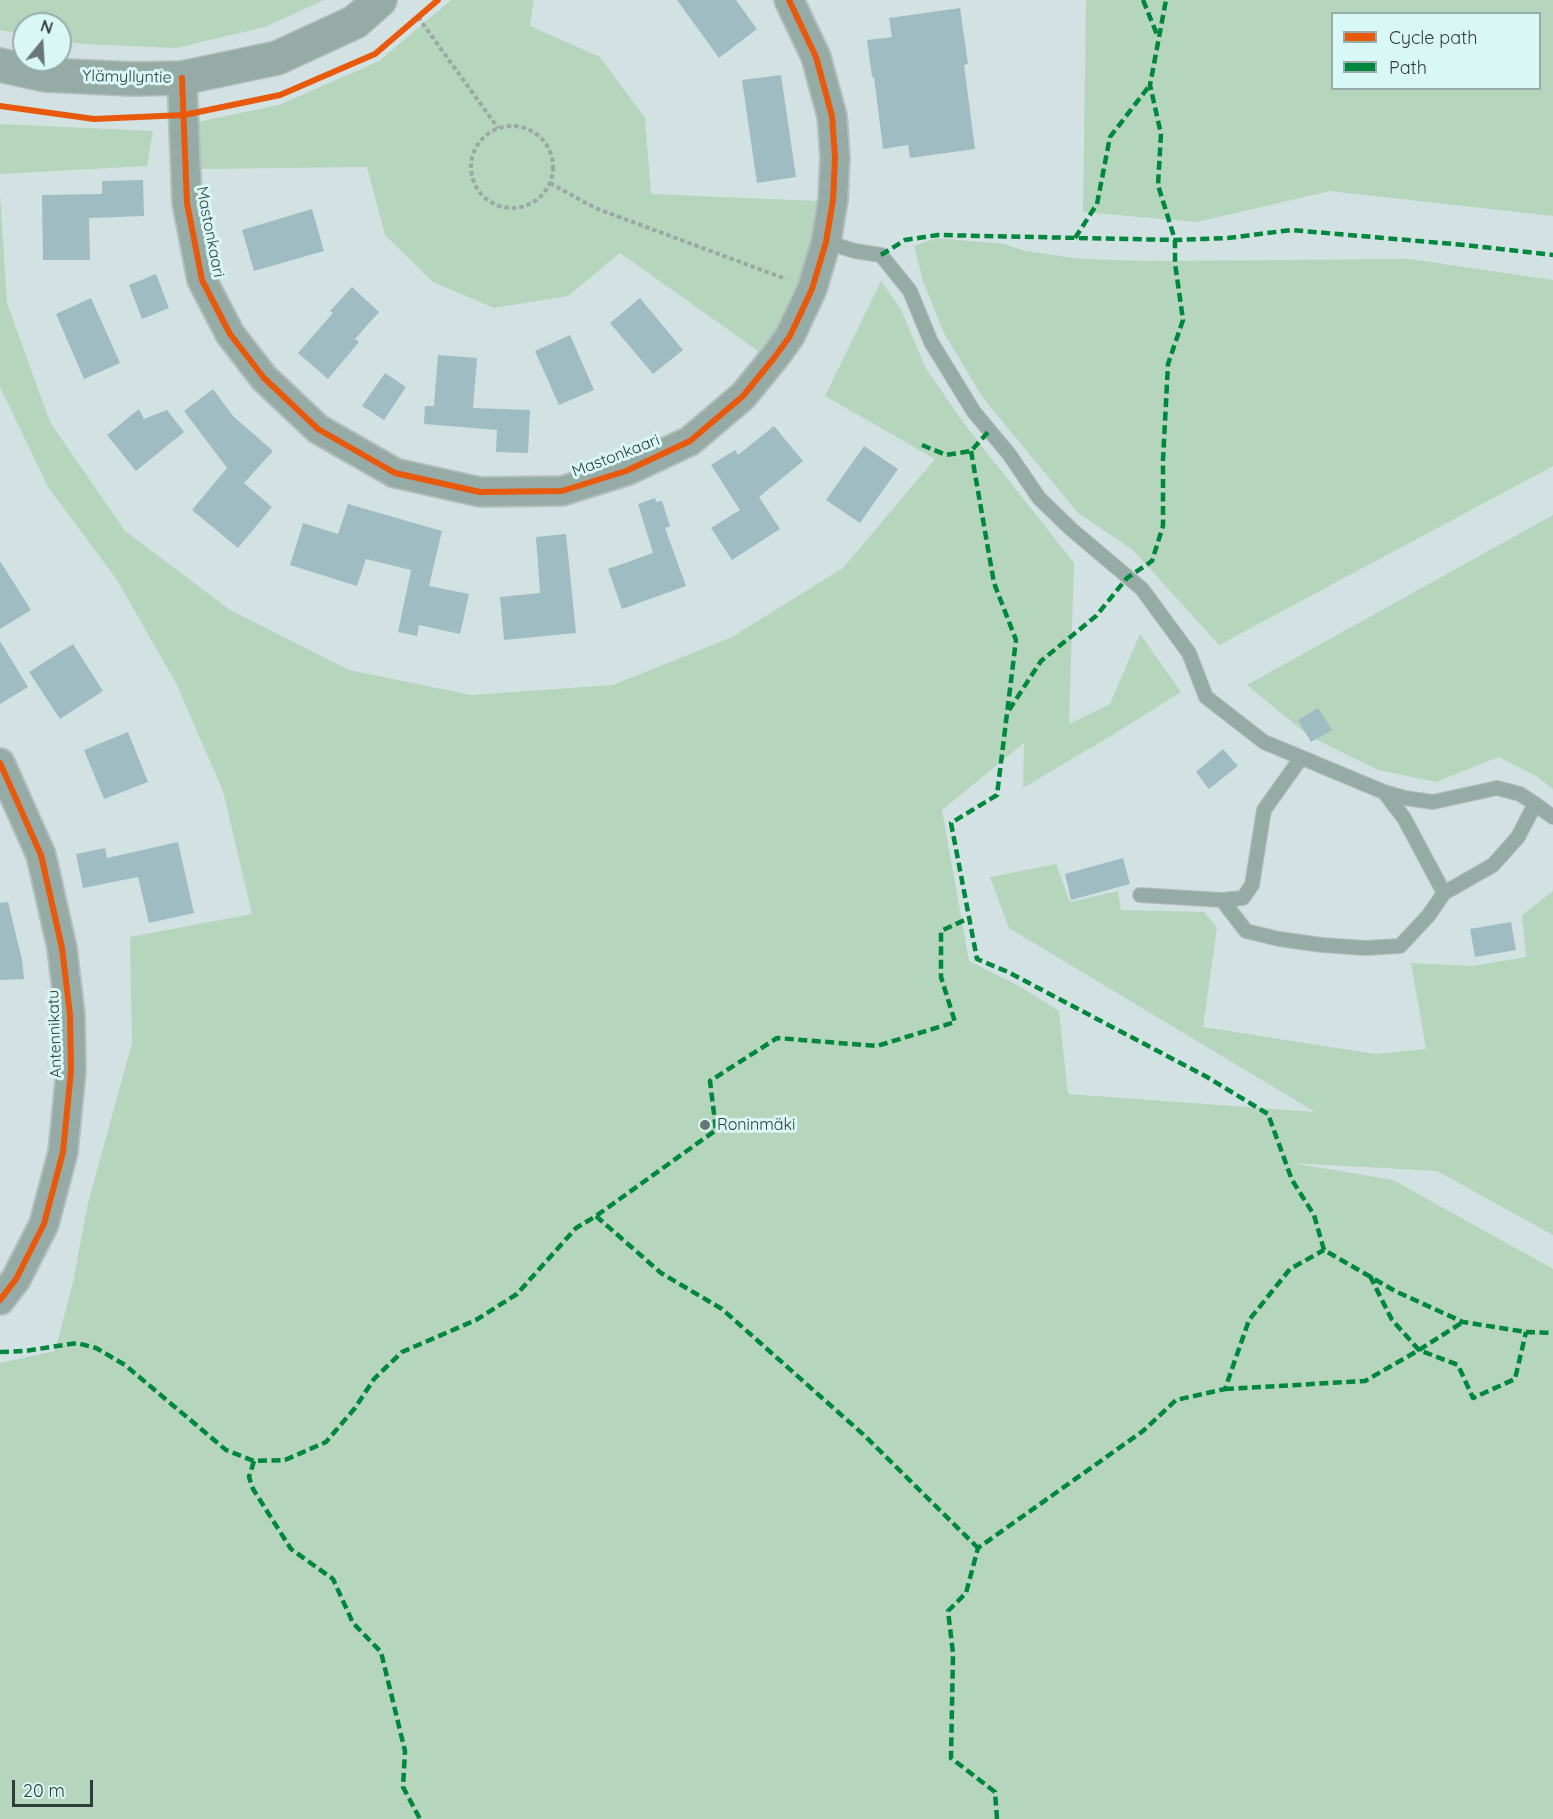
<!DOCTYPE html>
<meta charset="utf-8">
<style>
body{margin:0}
#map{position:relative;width:1553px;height:1819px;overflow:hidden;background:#d2e2e2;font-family:Quicksand,sans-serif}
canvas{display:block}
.legend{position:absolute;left:1331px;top:12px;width:210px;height:78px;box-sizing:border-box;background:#d8f7f5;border:2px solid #95acab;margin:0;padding:8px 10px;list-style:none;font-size:18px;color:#303c3c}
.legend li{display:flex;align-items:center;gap:12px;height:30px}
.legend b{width:30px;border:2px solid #95acab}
.north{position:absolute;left:12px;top:12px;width:60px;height:60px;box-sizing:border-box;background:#d8f7f5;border:2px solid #95acab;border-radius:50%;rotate:18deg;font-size:16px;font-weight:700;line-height:24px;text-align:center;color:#303c3c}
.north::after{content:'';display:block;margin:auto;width:21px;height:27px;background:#697676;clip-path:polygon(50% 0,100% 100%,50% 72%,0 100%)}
.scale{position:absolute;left:12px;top:1780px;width:81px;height:27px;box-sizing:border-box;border:3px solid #303c3c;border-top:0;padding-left:8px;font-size:18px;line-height:21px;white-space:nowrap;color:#303c3c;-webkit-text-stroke:4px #d8f7f5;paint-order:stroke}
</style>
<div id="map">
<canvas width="1553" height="1819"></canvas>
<ul class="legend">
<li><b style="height:8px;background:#e8590c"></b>Cycle path</li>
<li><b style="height:8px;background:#00873e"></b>Path</li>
</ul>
<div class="north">N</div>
<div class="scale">20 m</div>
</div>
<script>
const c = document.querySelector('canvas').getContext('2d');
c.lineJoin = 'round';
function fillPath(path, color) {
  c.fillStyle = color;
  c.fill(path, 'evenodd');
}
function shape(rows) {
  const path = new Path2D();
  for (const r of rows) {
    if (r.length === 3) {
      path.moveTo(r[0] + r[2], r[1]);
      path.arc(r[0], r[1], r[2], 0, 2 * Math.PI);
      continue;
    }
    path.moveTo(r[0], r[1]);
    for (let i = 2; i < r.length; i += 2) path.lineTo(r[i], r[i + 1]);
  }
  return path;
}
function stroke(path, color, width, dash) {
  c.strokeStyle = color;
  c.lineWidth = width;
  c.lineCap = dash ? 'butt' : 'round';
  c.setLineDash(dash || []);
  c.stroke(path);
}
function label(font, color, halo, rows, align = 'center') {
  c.font = font + ' Quicksand,sans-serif';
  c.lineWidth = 6;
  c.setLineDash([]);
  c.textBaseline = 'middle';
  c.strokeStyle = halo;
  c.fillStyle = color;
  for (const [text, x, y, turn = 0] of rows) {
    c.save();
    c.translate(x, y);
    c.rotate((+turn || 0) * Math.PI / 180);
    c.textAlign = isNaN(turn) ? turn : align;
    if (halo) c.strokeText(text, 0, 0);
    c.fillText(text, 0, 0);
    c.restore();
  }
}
const green = shape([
 [0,0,324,0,265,27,176,48,82,44,60,40,60,24,24,24,24,34,0,30],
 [451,0,534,0,530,26,600,57,645,118,651,194,819,201,817,221,804,272,778,329,761,353,620,253,568,296,494,308,433,282,385,235,367,167,199,169,197,122,279,105,379,61],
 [1086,0,1553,0,1553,216,1330,191,1197,222,1083,212],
 [1332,14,1540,14,1540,88,1332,88],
 [0,124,153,131,147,166,0,174],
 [0,194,7,303,50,422,125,531,230,610,349,670,471,695,613,685,732,637,843,568,935,459,825,396,881,281,901,309,925,367,965,425,1074,563,1069,724,1110,704,1140,634,1181,692,1114,734,1023,788,1024,743,942,810,969,961,1019,986,1059,1011,1068,1094,1315,1112,1009,928,990,877,1056,864,1070,902,1118,891,1121,910,1204,912,1217,928,1203,1027,1375,1054,1426,1049,1411,963,1472,966,1526,957,1522,915,1553,891,1553,1235,1437,1171,1292,1163,1393,1180,1553,1269,1553,1819,0,1819,0,1363,55,1351,73,1282,88,1203,132,1043,130,937,252,914,223,791,177,685,117,580,48,487,0,387],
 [937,238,1004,244,1025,251,1082,259,1153,261,1409,259,1553,280,1553,466,1219,645,1133,550,1078,513,983,398,944,333,923,281,914,246],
 [1553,515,1553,789,1536,776,1499,757,1436,782,1378,770,1309,736,1247,685]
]);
const building = shape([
 [677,0,736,0,757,29,719,58],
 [960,8,968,64,964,65,975,149,910,158,908,145,883,149,874,77,872,77,867,40,892,37,889,18],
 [781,75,796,177,757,183,742,80],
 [143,180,144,216,89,218,90,260,43,260,42,195,102,194,102,181],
 [312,209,324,251,254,271,242,230],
 [156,274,169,308,142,319,129,285],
 [352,287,379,312,355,339,359,342,328,379,298,353,333,313,330,311],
 [91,298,120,363,84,379,56,314],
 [640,298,683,350,653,374,610,323],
 [570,335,594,390,559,405,535,351],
 [438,355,477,358,473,408,530,410,528,453,496,452,497,430,424,424,425,406,434,406],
 [385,373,406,387,384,420,362,406],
 [213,389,233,416,273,451,244,483,272,507,238,548,192,510,227,468,184,411],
 [139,409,144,419,167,410,184,432,136,471,107,435],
 [774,426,803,461,759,497,780,529,732,560,711,528,740,510,711,465,735,450,738,455],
 [864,446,898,469,860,523,826,500],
 [655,498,656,502,662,501,670,526,665,528,686,586,622,609,608,569,653,553,638,504],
 [348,504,442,531,429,586,469,594,460,634,419,625,417,636,398,632,411,570,366,559,357,586,290,565,303,523,338,534],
 [566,534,576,633,504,640,500,597,540,593,536,537],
 [0,561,31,610,0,629],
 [0,641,28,687,0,704],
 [73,644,103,691,60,719,29,672],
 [1318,708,1332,730,1311,742,1298,720],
 [128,732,148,782,104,799,84,750],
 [1223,749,1238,766,1209,789,1196,772],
 [178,842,194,913,149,923,138,877,83,888,76,854,105,848,107,858],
 [1123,858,1130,884,1071,900,1065,874],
 [8,902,22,960,24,979,0,980,0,903],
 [1511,922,1516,950,1475,957,1470,929]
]);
const path = shape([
 [418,17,498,128],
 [512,167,41],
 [550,183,595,208,786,279]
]);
const service = shape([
 [826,242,855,251,881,255,910,291,931,342,974,412,1009,454,1039,498,1071,529,1142,589,1189,653,1206,697,1264,742,1384,792,1404,818,1444,893],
 [1535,804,1553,817],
 [1140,895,1222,900,1243,898,1252,885,1264,810,1301,758],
 [1222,900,1246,931,1279,939,1322,945,1365,948,1400,946,1429,915,1444,893,1493,865,1518,837,1535,804,1520,794,1497,788,1433,802,1405,798,1384,792]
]);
const minor = shape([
 [182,78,187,203,202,280,230,334,264,378,318,429,395,473,480,492,562,491,626,471,690,441,743,396,774,358,790,336,812,289,826,242,833,200,835,157,832,116,816,57,789,0],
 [0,763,41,855,62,948,70,1015,71,1071,63,1152,44,1224,16,1279,0,1300]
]);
const tertiary = shape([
 [0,65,45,75,133,79,182,78,277,58,355,22,380,0]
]);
const quiet = shape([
 [1143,0,1158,37],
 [1075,238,1097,204,1110,137,1150,85],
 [881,255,905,240,938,235,1175,240,1228,238,1291,230,1465,245,1553,255],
 [922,445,946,455,971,451,989,431],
 [971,451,994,583,1016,640,997,795,951,823,977,959,1008,972,1207,1077,1268,1114,1292,1180,1314,1215,1324,1250,1395,1291,1463,1322,1526,1332,1553,1333],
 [1009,710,1041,661,1096,616,1127,578,1152,561,1163,526,1163,460,1168,364,1183,320,1175,263,1175,240,1158,185,1161,134,1150,85,1166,0],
 [596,1216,661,1273,722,1309,865,1436,978,1548],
 [1370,1276,1392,1320,1419,1350,1458,1365,1473,1398,1515,1379,1526,1332],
 [0,1352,25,1351,77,1343,96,1348,125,1365,226,1450,254,1461,285,1460,326,1442,355,1408,374,1379,402,1352,476,1320,517,1294,576,1228,596,1216,716,1130,710,1081,777,1038,877,1046,955,1022,941,977,941,931,969,918],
 [1225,1389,1365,1381,1419,1350,1463,1322],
 [254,1461,249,1477,253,1489,291,1549,333,1579,353,1623,381,1652,405,1751,403,1787,420,1819],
 [997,1819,995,1792,951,1758,953,1653,948,1611,966,1593,978,1548,1143,1431,1176,1400,1225,1389,1249,1320,1290,1269,1324,1250]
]);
const cycleway = shape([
 [182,78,187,203,202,280,230,334,264,378,318,429,395,473,480,492,562,491,626,471,690,441,743,396,774,358,790,336,812,289,826,242,833,200,835,157,832,116,816,57,789,0],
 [0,106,94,119,184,115,280,95,375,54,438,0],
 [0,763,41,855,62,948,70,1015,71,1071,63,1152,44,1224,16,1279,0,1300]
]);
const markers = [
 [705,1125,6,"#697676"]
];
const streetNames = [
 ["Ylämyllyntie",127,77,1],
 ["Mastonkaari",210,232,79],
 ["Mastonkaari",616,456,-21],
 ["Antennikatu",55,1034,-92]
];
const poiNames = [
 ["Roninmäki",717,1125]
];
fillPath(green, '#b5d5bc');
fillPath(building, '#9fbcc2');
stroke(service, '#b3bfbf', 16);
stroke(minor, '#b3bfbf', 32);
stroke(tertiary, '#b3bfbf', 36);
stroke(path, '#99a9a6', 4, [4.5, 3]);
stroke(service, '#97aba6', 14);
stroke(minor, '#97aba6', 28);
stroke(tertiary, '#97aba6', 33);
stroke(quiet, '#00873e', 4.5, [9, 4.5]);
stroke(cycleway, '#e8590c', 6);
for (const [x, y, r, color] of markers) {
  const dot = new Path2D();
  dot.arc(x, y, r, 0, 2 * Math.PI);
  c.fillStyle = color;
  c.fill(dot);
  stroke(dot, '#d8f7f5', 2);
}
label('16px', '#303c3c', '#d8f7f5', streetNames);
label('16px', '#303c3c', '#d8f7f5', poiNames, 'left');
</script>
